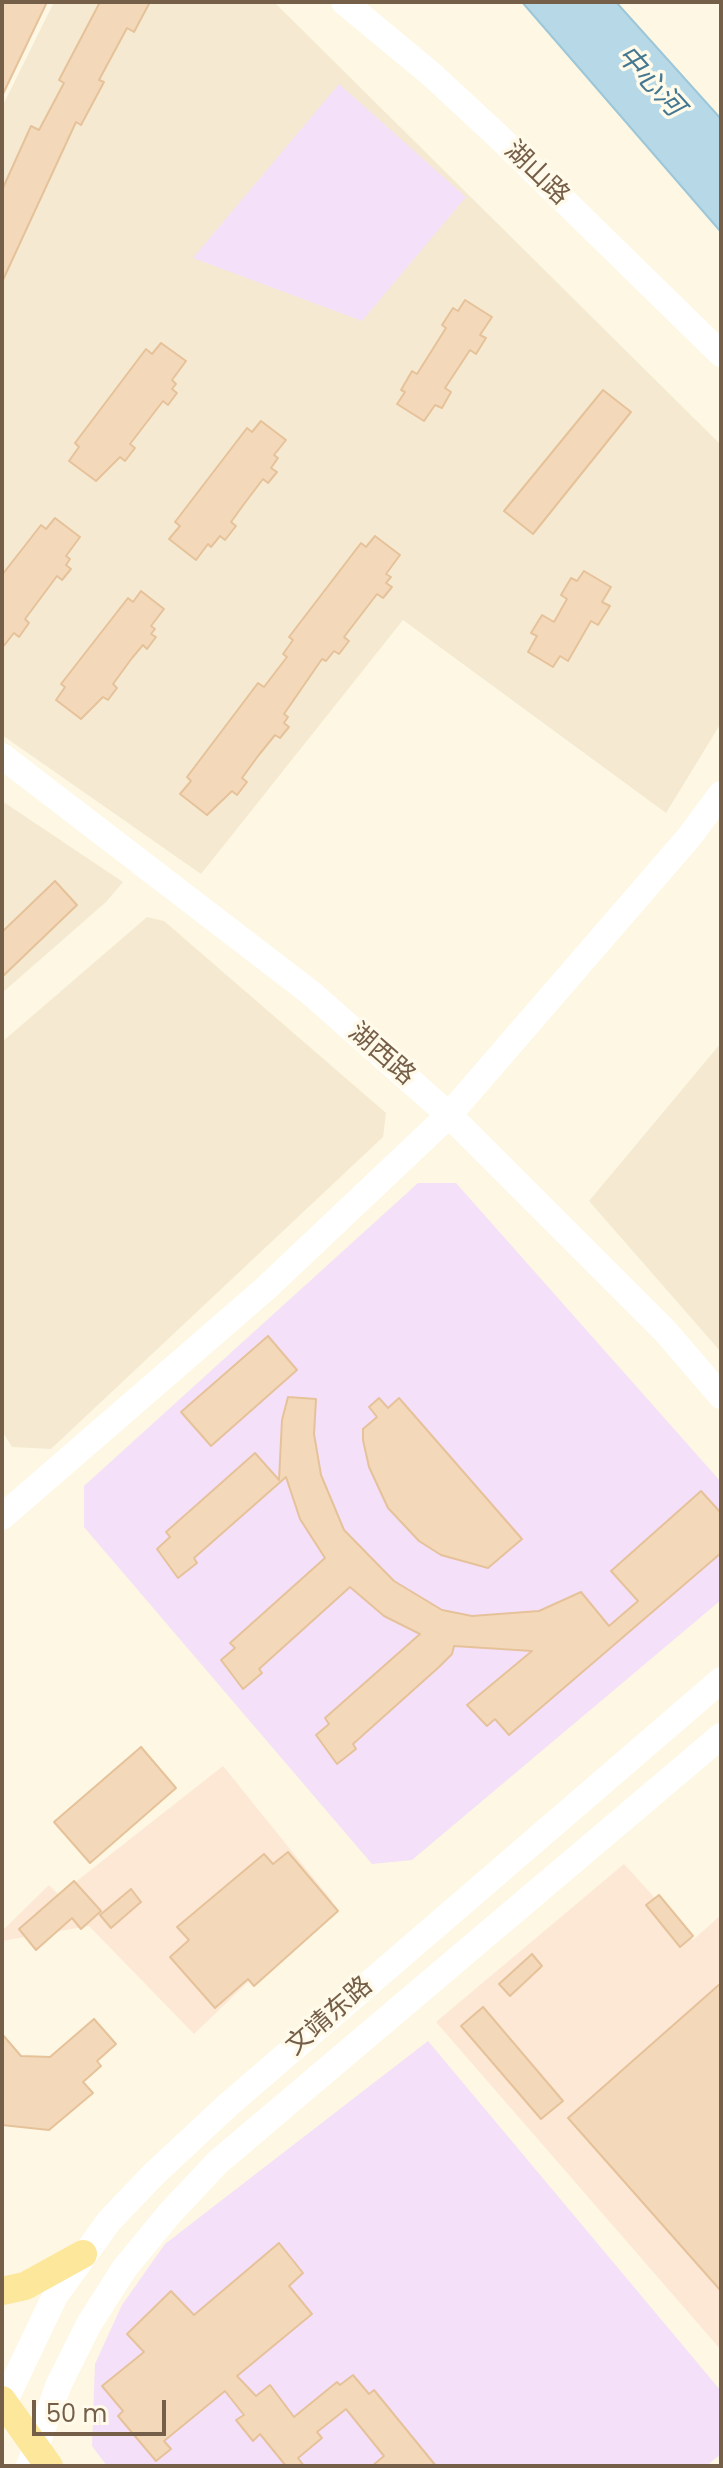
<!DOCTYPE html>
<meta charset="utf-8">
<style>
body{margin:0}
#map{position:relative;width:723px;height:2468px;overflow:hidden;background:#fdf7e3;font-family:Poppins,sans-serif}
canvas{display:block}
.frame{position:absolute;inset:0;border:4px solid #765f48;pointer-events:none}
.scale{position:absolute;left:32px;top:2400px;width:134px;height:36px;box-sizing:border-box;border:4px solid #765f48;border-top:0;padding-left:10px;font-size:24px;line-height:28px;white-space:nowrap;color:#765f48;-webkit-text-stroke:6px #fffaea;paint-order:stroke}
</style>
<div id="map">
<canvas width="723" height="2468"></canvas>
<div class="frame"></div>
<div class="scale">50 m</div>
</div>
<script>
const c = document.querySelector('canvas').getContext('2d');
c.lineJoin = 'round';
function fillPath(path, color) {
  c.fillStyle = color;
  c.fill(path, 'evenodd');
}
function shape(rows) {
  const path = new Path2D();
  for (const r of rows) {
    path.moveTo(r[0], r[1]);
    for (let i = 2; i < r.length; i += 2) path.lineTo(r[i], r[i + 1]);
  }
  return path;
}
function stroke(path, color, width, dash) {
  c.strokeStyle = color;
  c.lineWidth = width;
  c.lineCap = dash ? 'butt' : 'round';
  c.setLineDash(dash || []);
  c.stroke(path);
}
function label(font, color, halo, rows, align = 'center') {
  c.font = font + ' Poppins,"Noto Sans SC",sans-serif';
  c.lineWidth = 7;
  c.setLineDash([]);
  c.textBaseline = 'middle';
  c.strokeStyle = halo;
  c.fillStyle = color;
  for (const [text, x, y, turn = 0] of rows) {
    c.save();
    c.translate(x, y);
    c.rotate((+turn || 0) * Math.PI / 180);
    c.textAlign = isNaN(turn) ? turn : align;
    if (halo) c.strokeText(text, 0, 0);
    c.fillText(text, 0, 0);
    c.restore();
  }
}
const residential = shape([
 [54,2,274,2,721,445,721,723,666,813,403,620,201,874,2,735,2,107],
 [2,801,123,882,106,902,2,993],
 [147,917,164,921,386,1113,383,1137,51,1449,12,1447,2,1431,2,1042],
 [721,1043,721,1352,589,1201]
]);
const commercial = shape([
 [223,1766,332,1901,194,2034,89,1926,2,1941,2,1931,49,1885,59,1895],
 [624,1864,693,1940,721,1915,721,2350,436,2022]
]);
const education = shape([
 [339,84,466,197,362,321,193,258],
 [418,1183,456,1183,721,1482,721,1600,412,1860,372,1864,84,1527,84,1486],
 [428,2041,721,2391,721,2454,706,2466,107,2466,92,2446,95,2364,122,2305,165,2244]
]);
const water = shape([
 [522,2,616,2,721,119,721,232,522,2]
]);
const building = shape([
 [2,2,47,2,2,96,2,2],
 [100,2,150,2,134,32,127,28,99,80,104,82,81,125,76,122,2,282,2,190,31,126,39,130,64,83,59,80,100,2],
 [465,300,492,317,480,335,486,338,476,354,470,350,445,388,451,392,442,408,435,405,424,421,397,404,405,392,401,390,412,371,417,374,446,328,442,325,453,308,458,311,465,300],
 [161,343,186,361,172,380,176,384,172,389,177,393,168,405,163,401,130,444,135,448,125,461,120,457,96,481,69,461,79,447,75,443,146,349,152,354,161,343],
 [603,390,631,412,533,534,504,511,603,390],
 [261,421,286,440,274,455,278,458,271,468,277,472,268,483,263,479,244,504,231,522,236,526,225,540,220,536,211,547,208,544,196,560,169,539,180,526,175,522,247,428,252,432,261,421],
 [55,518,80,537,66,556,70,559,66,565,71,569,62,580,57,576,25,619,29,623,19,637,14,633,2,648,2,575,41,525,46,529,55,518],
 [375,536,400,555,386,574,391,577,386,583,392,587,383,598,377,594,344,637,349,641,339,654,334,651,326,661,322,659,284,714,288,717,284,723,289,727,280,738,275,735,258,756,242,778,247,782,237,795,232,791,207,815,180,794,191,781,187,777,258,683,264,687,287,657,283,654,293,640,289,637,361,543,366,547,375,536],
 [584,571,611,587,602,602,610,606,598,625,591,621,568,661,560,656,553,667,528,652,537,636,531,633,542,615,554,622,567,599,561,595,571,578,577,581,584,571],
 [141,591,164,609,151,626,155,629,151,634,156,637,147,649,143,645,132,658,113,684,117,688,108,700,103,697,81,719,56,700,65,687,61,684,128,598,133,602,141,591],
 [55,881,77,905,2,977,2,932,55,881],
 [268,1336,297,1370,211,1446,181,1412,268,1336],
 [288,1397,316,1399,314,1434,321,1475,344,1530,394,1581,442,1610,472,1616,539,1611,581,1592,609,1626,638,1601,611,1571,701,1491,721,1513,721,1553,509,1735,495,1719,487,1726,467,1705,532,1651,454,1646,452,1654,439,1667,353,1744,356,1749,337,1764,316,1735,329,1724,325,1718,420,1634,384,1616,350,1587,259,1669,262,1673,243,1689,221,1660,235,1648,230,1643,325,1558,300,1519,286,1477,194,1558,197,1563,178,1578,157,1549,170,1537,166,1532,255,1453,279,1480,282,1420,288,1397],
 [379,1398,388,1408,399,1398,522,1539,488,1568,441,1555,419,1541,388,1508,369,1467,363,1440,363,1429,377,1417,369,1407,379,1398],
 [141,1747,176,1788,90,1863,54,1822,141,1747],
 [288,1852,338,1911,254,1986,248,1979,215,2008,170,1957,189,1940,177,1927,264,1854,273,1864,288,1852],
 [74,1881,101,1911,81,1929,72,1918,36,1950,19,1929,74,1881],
 [131,1889,141,1902,111,1928,100,1915,131,1889],
 [659,1895,693,1936,680,1947,646,1905,659,1895],
 [532,1954,542,1966,510,1996,499,1984,532,1954],
 [721,1983,721,2291,568,2118,721,1983],
 [483,2007,563,2101,541,2119,461,2026,483,2007],
 [94,2019,116,2044,97,2061,101,2066,83,2082,93,2093,49,2130,2,2125,2,2034,21,2056,50,2057,94,2019],
 [279,2243,303,2273,289,2286,312,2314,237,2376,256,2396,270,2385,294,2417,337,2382,340,2385,353,2375,369,2394,374,2390,436,2466,372,2466,384,2456,346,2409,317,2432,322,2438,298,2458,304,2466,286,2466,260,2434,253,2441,236,2420,244,2415,225,2391,164,2441,171,2449,156,2461,118,2416,123,2411,102,2386,144,2352,127,2334,171,2291,194,2315,279,2243]
]);
const secondary = shape([
 [344,2,431,74,499,137,721,354],
 [2,756,311,993,449,1115,666,1332,721,1396],
 [2,1517,265,1289,449,1115,690,836,721,794],
 [2,2407,55,2296,109,2221,154,2174,228,2105,721,1680],
 [29,2466,59,2384,89,2324,124,2269,170,2213,218,2162,721,1736]
]);
const primary = shape([
 [2,2291,25,2286,83,2254],
 [2,2400,49,2466]
]);
const streetNames = [
 ["湖山路",536,174,44],
 ["湖西路",381,1055,41],
 ["文靖东路",330,2017,-41]
];
const waterNames = [
 ["中心河",649,82,48]
];
fillPath(residential, '#f5ead1');
fillPath(commercial, '#fde8d6');
fillPath(education, '#f4e0f9');
fillPath(water, '#b7d9e7');
stroke(water, '#9dc7d9', 2);
fillPath(building, '#f3d9ba');
stroke(building, '#e6c29a', 2);
stroke(secondary, '#fff', 26);
stroke(primary, '#fde79a', 28);
label('26px', '#765f48', '#fffaea', streetNames);
label('italic 28px', '#447891', '#fffaea', waterNames);
</script>
